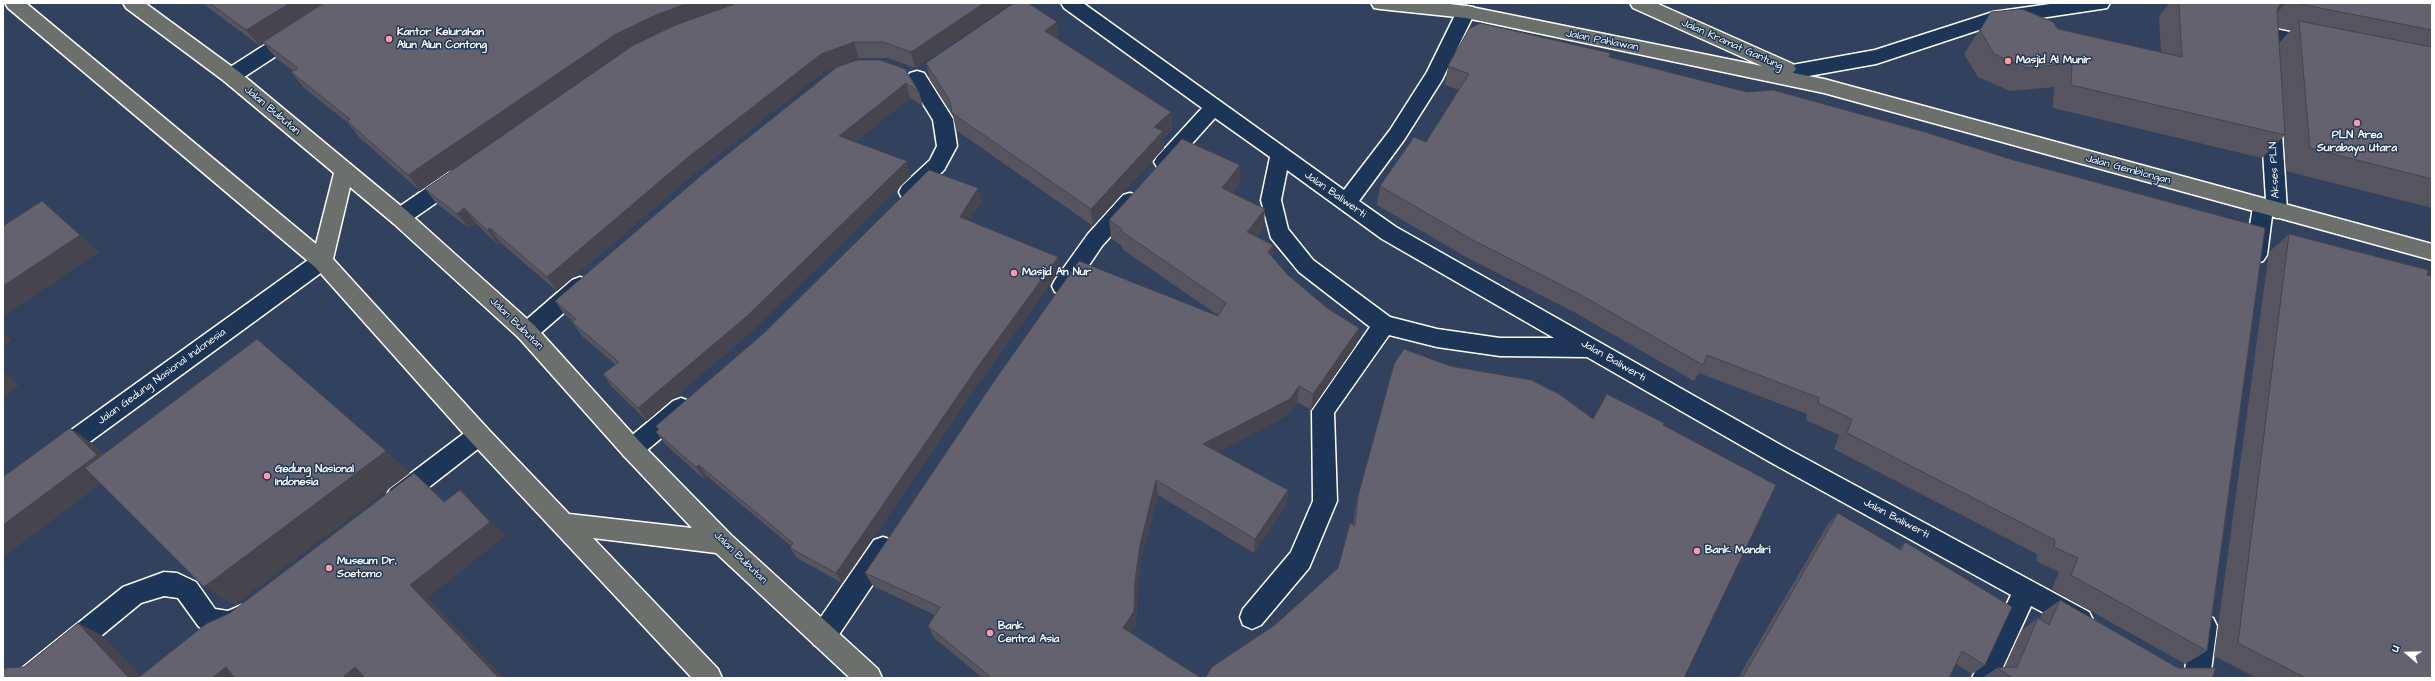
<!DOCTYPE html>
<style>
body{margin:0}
#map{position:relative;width:2435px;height:681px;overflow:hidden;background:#32425e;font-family:"Architects Daughter",sans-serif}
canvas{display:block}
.frame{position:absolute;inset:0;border:4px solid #fff;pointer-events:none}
.north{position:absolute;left:2387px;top:633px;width:40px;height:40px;-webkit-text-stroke:3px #1d3557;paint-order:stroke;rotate:290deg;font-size:11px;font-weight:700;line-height:16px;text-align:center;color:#fff}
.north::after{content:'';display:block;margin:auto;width:14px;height:18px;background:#fff;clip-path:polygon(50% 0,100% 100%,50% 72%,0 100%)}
</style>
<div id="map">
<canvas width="2435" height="681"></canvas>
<div class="frame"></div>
<div class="north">U</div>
</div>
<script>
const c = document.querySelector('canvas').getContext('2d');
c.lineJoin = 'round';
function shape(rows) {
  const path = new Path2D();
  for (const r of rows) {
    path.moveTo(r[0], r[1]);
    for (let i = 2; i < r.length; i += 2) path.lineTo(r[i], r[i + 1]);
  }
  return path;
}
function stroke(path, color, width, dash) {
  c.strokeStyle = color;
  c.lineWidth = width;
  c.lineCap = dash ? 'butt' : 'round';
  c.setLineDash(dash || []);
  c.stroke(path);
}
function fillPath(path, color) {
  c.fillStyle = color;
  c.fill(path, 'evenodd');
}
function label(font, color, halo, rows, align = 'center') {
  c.font = font + ' "Architects Daughter",sans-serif';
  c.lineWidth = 3;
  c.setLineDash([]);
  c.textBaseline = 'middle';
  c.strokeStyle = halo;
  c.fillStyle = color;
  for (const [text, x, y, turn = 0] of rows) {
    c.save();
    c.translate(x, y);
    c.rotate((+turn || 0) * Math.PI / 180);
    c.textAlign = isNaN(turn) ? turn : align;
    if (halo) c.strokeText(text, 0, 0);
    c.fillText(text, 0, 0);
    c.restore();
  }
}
const minor = shape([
 [330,3,353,3,350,8,238,81,231,83,224,81,221,76,224,71,330,3],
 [1061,3,1083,3,1344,190,1390,130,1427,72,1459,7,1466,6,1473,7,1475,12,1442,80,1404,140,1359,201,1396,227,1786,448,2089,612,2093,620,2089,628,2080,632,2031,606,1998,678,1972,678,2011,595,1770,462,1587,357,1500,356,1437,347,1389,335,1334,413,1337,501,1309,568,1261,625,1252,629,1243,625,1240,617,1243,609,1291,552,1313,501,1312,411,1370,327,1299,272,1271,238,1261,200,1270,157,1215,118,1171,167,1164,170,1157,167,1154,162,1157,157,1202,108,1064,8,1061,3],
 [1287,170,1382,239,1554,338,1500,338,1437,329,1390,317,1313,260,1288,229,1281,200,1287,170],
 [2057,3,2110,3,2107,8,2101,9,1994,25,1876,64,1792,79,1785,77,1782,72,1785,67,1792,65,1875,50,1993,12,2057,3],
 [2266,27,2314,37,2321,39,2323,44,2321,49,2314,51,2276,43,2276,52,2274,57,2267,59,2260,57,2258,52,2257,34,2259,29,2266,27],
 [917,71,924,73,953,119,957,146,944,170,916,198,909,200,902,198,899,192,902,186,930,160,937,146,933,120,907,78,910,73,917,71],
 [2271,111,2278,113,2281,118,2287,210,2284,216,2277,218,2272,216,2267,255,2263,261,2256,263,2249,261,2245,255,2253,207,2256,201,2266,200,2261,118,2264,113,2271,111],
 [455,171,462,173,465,179,462,185,407,223,400,225,393,223,390,217,393,211,448,173,455,171],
 [1130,193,1137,195,1140,201,1137,207,1102,246,1071,292,1063,295,1055,292,1052,286,1055,280,1088,234,1123,195,1130,193],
 [322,252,329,255,333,261,329,267,65,460,57,463,49,460,45,453,49,446,315,255,322,252],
 [580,277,588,280,591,286,588,292,535,338,527,341,519,338,516,332,519,326,572,280,580,277],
 [681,398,689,401,692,408,689,415,640,456,632,459,624,456,620,449,624,442,673,401,681,398],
 [479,425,487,428,491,435,487,442,406,505,398,508,390,505,386,497,390,489,471,428,479,425],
 [883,537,892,540,895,548,892,556,832,645,823,648,814,645,810,636,814,627,874,540,883,537],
 [164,572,177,573,196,582,215,609,228,611,242,605,251,609,254,617,251,625,228,635,208,631,199,627,178,598,164,596,141,603,50,678,17,678,21,669,123,587,164,572],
 [2204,614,2213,618,2217,626,2210,678,2184,678,2191,626,2195,618,2204,614]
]);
const major = shape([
 [5,3,26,3,316,244,334,173,224,81,126,8,123,3,145,3,238,71,407,211,535,326,640,442,731,535,878,669,882,678,850,678,716,553,593,538,718,669,722,678,692,678,471,442,315,267,8,8,5,3],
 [350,187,393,223,519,338,624,456,692,528,569,514,487,428,333,259,350,187],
 [1371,3,1442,3,1466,6,1762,66,1633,8,1630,3,1656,3,1793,64,1796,69,1793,73,1824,79,2432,244,2432,260,1824,93,1466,18,1380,9,1374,8,1371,3]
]);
const wall = shape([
 [202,3,1007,3,1007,6,915,68,888,58,859,58,826,70,695,173,557,291,501,243,498,245,476,223,469,228,437,204,425,189,669,28,624,50,420,191,359,137,347,122,304,88,291,72,293,71,276,58,264,44,260,46],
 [2170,3,2432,3,2432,208,2286,171,2284,136,2262,158,2053,108,2054,87,2010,91,1978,77,1964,54,1991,12,2058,29,2161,53,2159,16],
 [2278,28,2291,30,2279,43],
 [1059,39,1059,40,1171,112,1172,130,1163,138,1164,148,1093,226,956,130,953,116,930,80,926,63],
 [1609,57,2207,651,2185,664,2052,589,2059,572,2036,561,2037,554,1834,449,1839,435,1806,420,1807,414,1699,373,1694,381,1574,312,1466,257,1377,205,1380,186,1426,142,1459,90,1445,85,1448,66],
 [880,60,919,92,923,106,910,98,855,142,911,176,753,330,647,421,612,387,603,374,616,365,582,336,572,322,573,322,564,314,555,301],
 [1240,183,1232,193,1264,227,1257,237,1273,245,1272,257,1288,275,1327,308,1359,328,1356,345,1311,410,1297,402,1288,415,1218,452,1288,490,1286,505,1254,553,1158,495,1141,559,1137,594,1136,624,1130,632,1201,678,983,678,934,638,928,626,935,615,873,586,865,573,1218,316,1219,316,1122,249,1122,246,1111,238,1109,220],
 [982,202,969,221,1058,257,1060,270,983,377,842,583,797,558,790,548,791,546,707,476,704,479,665,444,656,432,659,430,656,426],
 [2289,234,2427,275,2432,678,2257,678,2214,656,2269,252],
 [1593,419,1663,425,1275,625,1338,568,1353,525,1355,511,1358,496],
 [1838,513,1899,549,1905,542,1985,665,1972,674,1956,664,1949,678,1738,678,1828,524],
 [2060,600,2178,668,2212,678,1982,678,1997,668,2004,668,2021,631,2038,618,2040,619,2042,613]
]);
const shadedWall = shape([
 [290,3,327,3,263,42,264,44,260,46,246,30],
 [688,3,740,3,665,30,624,50,420,191,408,175,616,34,658,14],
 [984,3,1007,3,1007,6,915,68,911,52],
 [2282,3,2286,3,2266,26,2280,4],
 [1057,22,1059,39,1047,48,1045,31],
 [854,42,859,58,826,70,695,173,557,291,547,277,687,158,821,54],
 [906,83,910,98,844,151,839,136],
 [1171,112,1172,130,1163,138,1164,148,1093,226,1091,209,1154,127],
 [907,161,911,176,753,330,647,421,638,408],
 [1240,165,1240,183,1222,206,1222,188],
 [978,188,982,202,963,231,960,217],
 [42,201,100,252,3,317,3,286],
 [464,208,476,223,469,228,457,214],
 [1265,209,1264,227,1247,250,1247,232],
 [490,228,501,243,498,245,487,230],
 [1273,245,1272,263,1268,252],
 [1058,257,1060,270,983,377,842,583,836,573,979,365],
 [1359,328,1356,345,1311,410,1313,394],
 [3,332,12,341,3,347],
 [3,371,19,386,3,398],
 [1299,386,1297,402,1288,415,1204,460,1203,444],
 [70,428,92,443,119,470,3,557,3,525],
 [386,451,410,473,235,605,204,587],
 [699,465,707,476,704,479,696,467],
 [414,473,431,488,460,517,444,502],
 [1156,480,1158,495,1141,559,1137,594,1136,624,1125,640,1123,628,1140,545],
 [460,490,476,505,505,536,428,598,504,678,499,678,410,585],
 [1288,490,1286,505,1254,553,1255,539],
 [78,623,103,636,142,678,129,678],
 [226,667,247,678,212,678],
 [355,667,372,678,342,678]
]);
const building = shape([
 [210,3,290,3,246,30,210,3],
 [324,3,688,3,658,14,616,34,408,175,347,121,350,119,291,72,298,68,263,42,324,3],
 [737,3,984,3,911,52,883,42,854,42,821,54,687,158,547,277,490,228,487,230,464,208,457,214,425,189,632,46,673,26,737,3],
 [1014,3,1028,3,1057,22,1045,31,1171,112,1154,127,1163,131,1091,209,952,113,950,101,926,63,1014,3],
 [2179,3,2282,3,2280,4,2277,10,2285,135,2071,85,2072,63,2027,68,1994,54,1980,30,1991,12,2022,9,2053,22,2058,29,2182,57,2179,3],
 [2295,3,2432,3,2432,30,2295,3],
 [2299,21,2432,47,2432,179,2310,148,2299,21],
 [1480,23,1610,53,1609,57,1747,92,1773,90,1925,132,2010,159,2265,228,2207,651,2071,575,2078,558,2054,547,2055,540,1847,433,1852,419,1818,403,1819,398,1707,355,1703,365,1581,295,1471,239,1380,186,1414,137,1426,142,1469,74,1448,66,1469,29,1480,23],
 [857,60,880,60,905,69,919,92,906,83,839,136,907,161,746,317,638,408,603,374,619,362,572,322,576,319,555,301,704,173,837,67,857,60],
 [1182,139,1240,165,1222,188,1265,209,1247,232,1273,245,1268,252,1288,275,1327,308,1359,328,1313,394,1299,386,1290,399,1203,444,1288,490,1255,539,1156,480,1140,545,1135,581,1134,611,1123,628,1201,678,992,678,928,626,940,607,865,573,997,377,1079,261,1218,316,1226,303,1121,231,1122,229,1109,220,1182,139],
 [929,170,978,188,960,217,1058,257,979,365,836,573,790,548,793,543,699,465,696,467,656,432,659,429,656,426,764,333,929,170],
 [42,201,80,235,3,286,3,226,42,201],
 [2289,234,2428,270,2427,275,2432,276,2432,678,2306,678,2238,643,2289,234],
 [257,339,386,451,204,587,85,468,257,339],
 [1404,349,1450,366,1531,380,1559,394,1593,419,1607,394,1664,423,1663,425,1776,485,1684,678,1205,678,1212,667,1275,625,1338,568,1350,523,1355,526,1358,496,1394,364,1404,349],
 [70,428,97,455,3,525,3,477,70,428],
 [414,473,444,502,460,490,490,522,410,585,499,678,365,678,355,667,342,678,235,678,226,667,212,678,138,678,206,624,230,613,414,473],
 [1838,513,1901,550,1905,542,2012,607,1985,665,1962,651,1949,678,1742,678,1838,513],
 [2060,600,2178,668,2216,668,2212,678,2013,678,1997,668,2017,667,2038,618,2049,625,2060,600],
 [78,623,129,678,3,678,3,670,6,668,24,667,78,623]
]);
const markers = [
 [389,39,4,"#ff9aa2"],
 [2008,61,4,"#ff9aa2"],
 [2357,123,4,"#ff9aa2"],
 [1014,273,4,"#ff9aa2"],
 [267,476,4,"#ff9aa2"],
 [1697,551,4,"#ff9aa2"],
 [329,568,4,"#ff9aa2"],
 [990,633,4,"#ff9aa2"]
];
const poiNames = [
 ["Kantor Kelurahan",397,33],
 ["Alun Alun Contong",397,46],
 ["Masjid Al Munir",2016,61],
 ["PLN Area",2357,136,"center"],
 ["Surabaya Utara",2357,149,"center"],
 ["Masjid An Nur",1022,273],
 ["Gedung Nasional",275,470],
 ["Indonesia",275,483],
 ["Bank Mandiri",1705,551],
 ["Museum Dr.",337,562],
 ["Soetomo",337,575],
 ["Bank",998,627],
 ["Central Asia",998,640]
];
const streetNames = [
 ["Jalan Pahlawan",1602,41,11],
 ["Jalan Kramat Gantung",1732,45,24],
 ["Jalan Bubutan",272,111,40],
 ["Jalan Gemblongan",2128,170,15],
 ["Akses PLN",2275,170,-93],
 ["Jalan Baliwerti",1335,195,35],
 ["Jalan Bubutan",516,324,44],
 ["Jalan Baliwerti",1613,361,30],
 ["Jalan Gedung Nasional Indonesia",162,377,-36],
 ["Jalan Baliwerti",1896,519,28],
 ["Jalan Bubutan",740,558,44]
];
stroke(minor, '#fff', 3);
stroke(major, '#fff', 3);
fillPath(minor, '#1d3557');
fillPath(major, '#6b706d');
fillPath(wall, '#56545f');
fillPath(shadedWall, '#46454d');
fillPath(building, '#64626e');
stroke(building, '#46454d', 1);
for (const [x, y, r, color] of markers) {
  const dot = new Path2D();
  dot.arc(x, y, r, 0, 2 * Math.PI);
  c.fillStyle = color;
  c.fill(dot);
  stroke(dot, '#1d3557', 1.5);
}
label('bold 11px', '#fff', '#1d3557', poiNames, 'left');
label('11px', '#fff', '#1d3557', streetNames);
</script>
